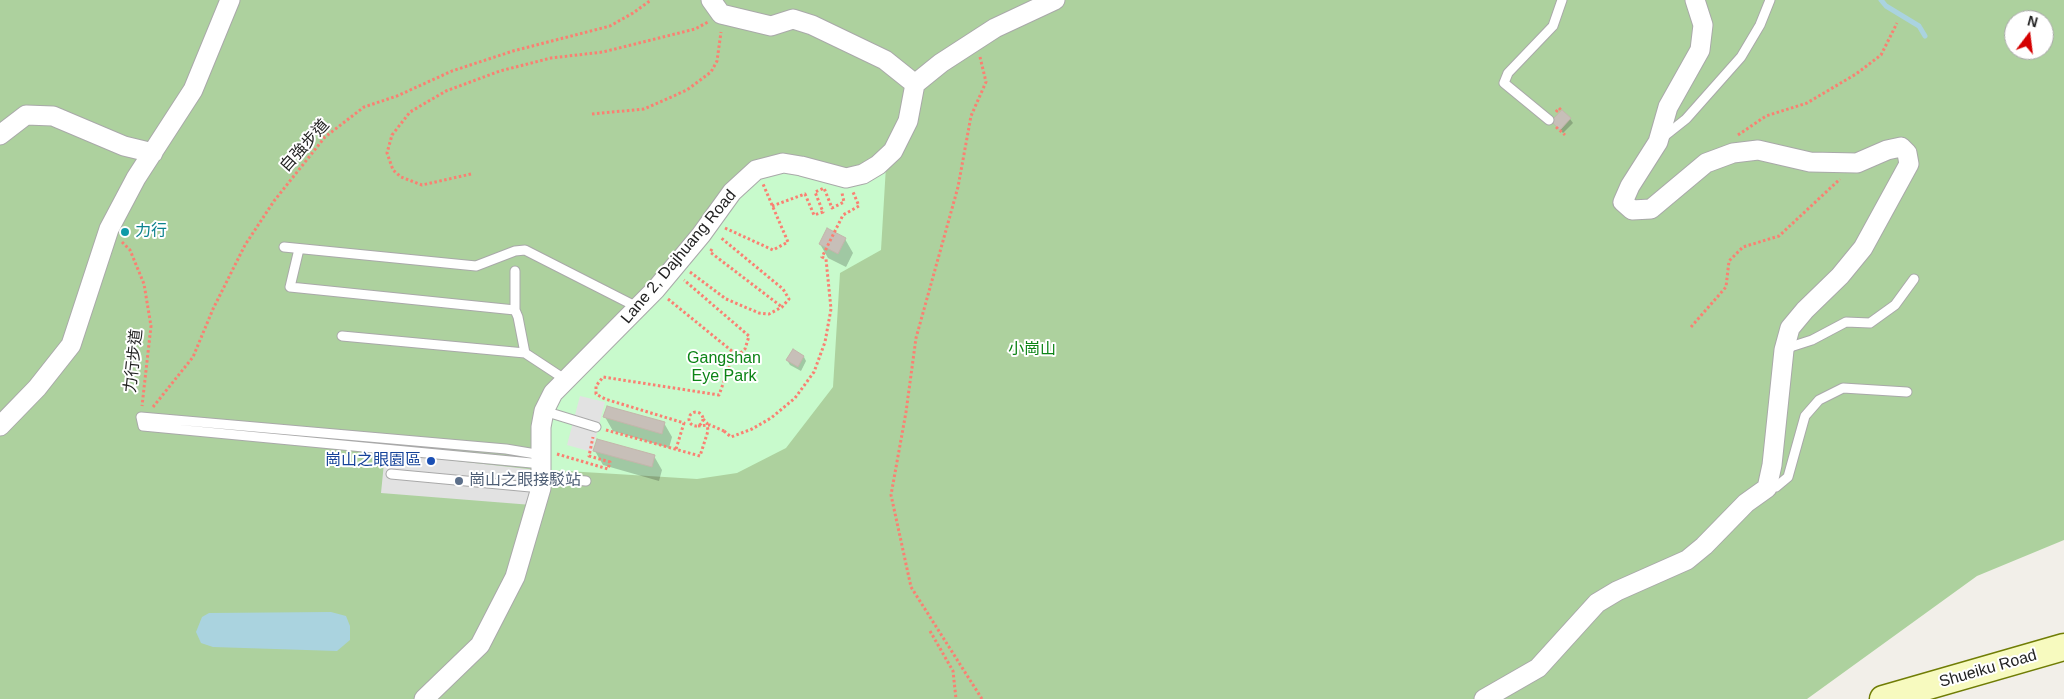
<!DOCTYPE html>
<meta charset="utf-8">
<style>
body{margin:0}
#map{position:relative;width:2064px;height:699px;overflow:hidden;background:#f2efe9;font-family:Helvetica,sans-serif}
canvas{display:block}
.north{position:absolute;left:2004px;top:10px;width:50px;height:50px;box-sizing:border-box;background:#fff;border:1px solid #a7a7a7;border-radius:50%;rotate:15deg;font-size:14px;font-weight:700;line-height:20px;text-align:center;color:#222}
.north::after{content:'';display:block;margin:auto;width:18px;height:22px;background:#d40000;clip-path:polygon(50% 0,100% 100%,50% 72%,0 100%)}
</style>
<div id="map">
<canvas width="2064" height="699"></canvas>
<div class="north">N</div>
</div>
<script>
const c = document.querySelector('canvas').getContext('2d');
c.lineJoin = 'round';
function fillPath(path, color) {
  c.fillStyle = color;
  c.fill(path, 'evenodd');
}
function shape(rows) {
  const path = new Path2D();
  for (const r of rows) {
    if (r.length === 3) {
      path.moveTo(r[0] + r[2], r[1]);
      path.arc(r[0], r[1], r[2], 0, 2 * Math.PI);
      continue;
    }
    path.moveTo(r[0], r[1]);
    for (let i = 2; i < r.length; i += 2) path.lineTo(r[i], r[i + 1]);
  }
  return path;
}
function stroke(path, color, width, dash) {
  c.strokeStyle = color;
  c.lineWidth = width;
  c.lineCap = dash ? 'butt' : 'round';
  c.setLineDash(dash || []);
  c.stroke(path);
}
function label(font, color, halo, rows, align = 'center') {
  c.font = font + ' Helvetica,"Noto Sans TC",sans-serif';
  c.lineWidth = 4;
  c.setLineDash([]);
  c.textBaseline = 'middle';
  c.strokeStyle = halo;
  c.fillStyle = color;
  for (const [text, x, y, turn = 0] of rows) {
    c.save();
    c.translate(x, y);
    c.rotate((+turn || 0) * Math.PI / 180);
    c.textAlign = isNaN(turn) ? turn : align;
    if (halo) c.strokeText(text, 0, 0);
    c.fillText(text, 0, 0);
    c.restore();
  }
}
const forest = shape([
 [0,0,2064,0,2064,540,1977,576,1807,699,0,699],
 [2014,20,2044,20,2044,50,2014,50]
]);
const park = shape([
 [886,166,881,250,840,273,833,387,786,448,737,473,697,479,551,470,549,421,563,393,758,176,777,169,834,182]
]);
const parking = shape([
 [580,396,605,402,592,452,567,445],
 [385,453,537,470,532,505,381,493]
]);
const water = shape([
 [331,612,346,616,350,626,350,640,337,651,213,647,201,643,196,632,202,617,209,613]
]);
const shadow = shape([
 [1570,119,1573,123,1563,133,1553,122],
 [845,239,853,253,846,267,828,258,820,244],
 [804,357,806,361,801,371,790,365,787,360],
 [605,417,664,423,672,437,669,448,613,431],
 [595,451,654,456,662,470,659,481,603,465]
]);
const stream = shape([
 [1881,0,1886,6,1919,26,1925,36]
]);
const building = shape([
 [1562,110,1571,118,1560,130,1551,121,1562,110],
 [827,228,846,238,838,254,819,244,827,228],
 [793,349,804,356,798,367,786,360,793,349],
 [607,406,665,422,662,434,603,417,607,406],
 [597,439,655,455,652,467,593,451,597,439]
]);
const path = shape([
 [980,57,986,82,971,116,958,187,916,338,906,412,891,495,911,587,982,699],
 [1556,112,1559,108,1561,110],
 [592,114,644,109,687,90,711,72,717,61,721,32],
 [1556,127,1565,135],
 [1738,135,1766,116,1807,103,1856,74,1881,55,1897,23],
 [471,174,422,185,401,177,393,170,387,153,392,135,410,112,446,91,500,71,551,58,603,52,695,29,708,22],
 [772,206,805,194,814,215,823,212,815,192,824,188,832,208,844,202,842,193],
 [725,228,773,250,788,242,763,184],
 [122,242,130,250,144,284,151,326,142,406],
 [712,249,710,252,782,307],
 [690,272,726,299,759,313,769,314,782,307,789,299,783,289,720,237],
 [668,299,738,356],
 [1691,327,1726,287,1729,261,1743,247,1779,236,1840,179],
 [153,407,193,357,213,309,245,245,274,201,325,137,364,107,397,96,452,71,513,51,610,26,633,13,651,0],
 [696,419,7],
 [606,430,700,456,708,431,707,423,703,419],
 [724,431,731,437,752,429,771,418,795,398,814,372,825,342,831,309,826,259,822,257,843,215,859,206,853,192],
 [676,449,684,423,605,399,596,394,596,386,603,377,719,395,731,362,745,349,749,336,684,280],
 [557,454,608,469,610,462,589,456,593,437],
 [930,631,953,671,956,699]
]);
const lane = shape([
 [1549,120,1504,83,1508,73,1553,26,1562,0],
 [1662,138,1686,119,1741,57,1760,25,1770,0],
 [284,247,476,266,515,251,525,250,639,308],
 [299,249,290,287,515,310],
 [515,271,515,310,518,317,525,353,566,380],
 [342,336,525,353],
 [1784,349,1812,340,1846,322,1870,323,1895,305,1914,279],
 [544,411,596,427],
 [542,455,506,449,141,417,143,426,542,464],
 [391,474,541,488],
 [542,477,586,481],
 [1767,488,1776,487,1788,477,1805,416,1819,400,1843,388,1907,392]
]);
const street = shape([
 [711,0,721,14,771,26,793,19,812,25,885,60,915,84],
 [0,135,26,115,53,116,124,146,153,153],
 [0,426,37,388,71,345,109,229,136,178,193,90,230,0],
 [424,699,480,645,515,577,541,488,541,427,544,411,553,393,656,289,701,235,732,192,756,170,783,163,801,166,846,178,863,174,878,165,893,151,908,121,915,84,941,63,995,28,1055,0],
 [1484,699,1538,668,1597,603,1617,591,1687,560,1704,546,1746,503,1767,488,1772,465,1784,350,1790,328,1805,310,1840,276,1863,248,1909,164,1907,153,1901,147,1887,150,1857,163,1810,162,1758,150,1733,153,1706,163,1651,209,1632,210,1623,202,1630,186,1658,142,1668,107,1700,50,1703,25,1695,0]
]);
const secondary = shape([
 [1883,699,2064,647]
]);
const pathBridge = shape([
 [698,426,710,425,724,431]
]);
const markers = [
 [125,232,5,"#0f9aa8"],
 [431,461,5,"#1a4fb4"],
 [459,481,5,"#5c6f8a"]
];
const streetNames = [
 ["自強步道",305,146,-48],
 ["Lane 2, Dajhuang Road",679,257,-50],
 ["力行步道",134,361,-84],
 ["Shueiku Road",1988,669,-16]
];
const cultureNames = [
 ["力行",135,232]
];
const parkNames = [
 ["小崗山",1032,350],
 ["Gangshan",724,359],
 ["Eye Park",724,377]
];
const transitNames = [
 ["崗山之眼園區",421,461]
];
const serviceNames = [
 ["崗山之眼接駁站",469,481]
];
fillPath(forest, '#add19e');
fillPath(park, '#c8facc');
fillPath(parking, '#e2e2e2');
fillPath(water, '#aad3df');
fillPath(shadow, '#0003');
stroke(stream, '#aad3df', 5);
fillPath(building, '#c7bfb8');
stroke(building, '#c4b6ab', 1);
stroke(lane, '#a9a9a9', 11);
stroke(street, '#a9a9a9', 21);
stroke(secondary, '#707d05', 29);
stroke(path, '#fa8072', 3, [2.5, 2.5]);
stroke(lane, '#fff', 9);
stroke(street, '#fff', 19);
stroke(secondary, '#f7fabf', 26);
stroke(pathBridge, '#fa8072', 3, [2.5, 2.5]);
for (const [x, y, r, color] of markers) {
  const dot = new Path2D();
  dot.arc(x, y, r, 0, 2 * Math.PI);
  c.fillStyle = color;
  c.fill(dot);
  stroke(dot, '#fff', 2);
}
label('16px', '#222', '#fff', streetNames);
label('16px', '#0d838f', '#fff', cultureNames, 'left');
label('16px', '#0c8416', '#fff', parkNames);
label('16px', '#164399', '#fff', transitNames, 'right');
label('16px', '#4e5e75', '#fff', serviceNames, 'left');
</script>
